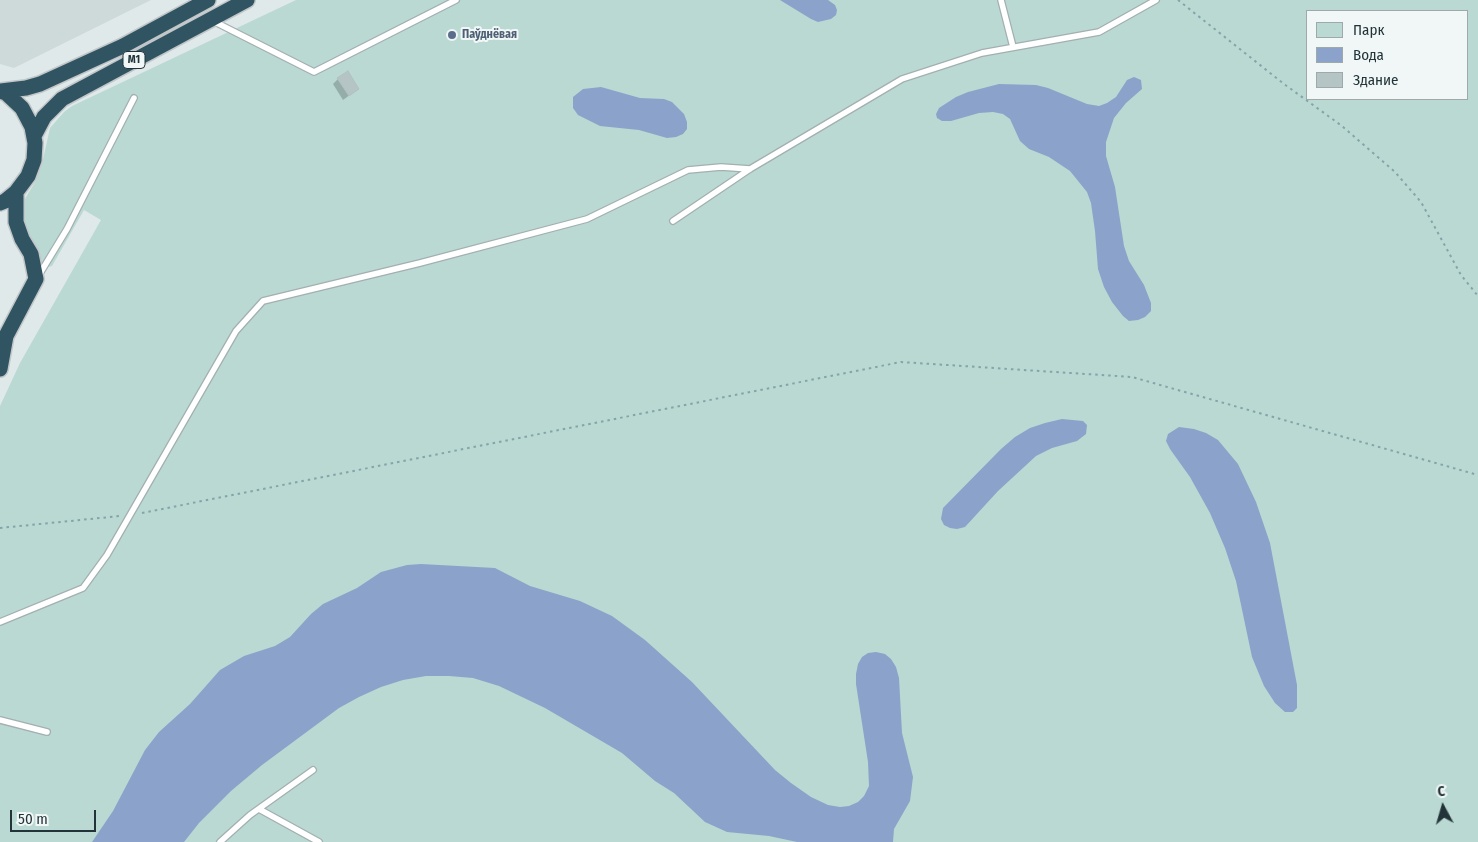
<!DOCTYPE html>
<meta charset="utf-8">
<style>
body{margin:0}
#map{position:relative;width:1478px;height:842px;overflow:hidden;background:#e0e9ea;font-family:"Fira Sans Condensed",sans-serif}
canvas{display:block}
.legend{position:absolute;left:1306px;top:10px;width:162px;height:90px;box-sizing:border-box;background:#f0f7f6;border:1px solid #9ea9aa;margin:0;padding:6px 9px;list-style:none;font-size:15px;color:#223439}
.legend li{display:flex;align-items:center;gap:10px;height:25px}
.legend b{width:25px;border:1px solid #9ea9aa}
.north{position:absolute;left:1418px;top:782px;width:50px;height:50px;-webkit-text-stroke:4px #f0f7f6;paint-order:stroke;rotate:354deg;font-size:14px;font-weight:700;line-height:20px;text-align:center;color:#223439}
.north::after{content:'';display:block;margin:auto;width:18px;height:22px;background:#223439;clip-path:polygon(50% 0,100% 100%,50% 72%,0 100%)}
.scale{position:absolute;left:10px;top:810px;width:86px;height:22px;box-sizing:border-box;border:2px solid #223439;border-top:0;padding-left:6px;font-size:15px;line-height:18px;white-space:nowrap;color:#223439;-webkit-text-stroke:4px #f0f7f6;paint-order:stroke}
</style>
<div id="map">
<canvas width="1478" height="842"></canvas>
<ul class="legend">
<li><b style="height:14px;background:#bad9d2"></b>Парк</li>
<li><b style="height:14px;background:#8ba2cb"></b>Вода</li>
<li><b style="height:14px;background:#b5c4c4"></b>Здание</li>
</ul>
<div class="north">С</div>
<div class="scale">50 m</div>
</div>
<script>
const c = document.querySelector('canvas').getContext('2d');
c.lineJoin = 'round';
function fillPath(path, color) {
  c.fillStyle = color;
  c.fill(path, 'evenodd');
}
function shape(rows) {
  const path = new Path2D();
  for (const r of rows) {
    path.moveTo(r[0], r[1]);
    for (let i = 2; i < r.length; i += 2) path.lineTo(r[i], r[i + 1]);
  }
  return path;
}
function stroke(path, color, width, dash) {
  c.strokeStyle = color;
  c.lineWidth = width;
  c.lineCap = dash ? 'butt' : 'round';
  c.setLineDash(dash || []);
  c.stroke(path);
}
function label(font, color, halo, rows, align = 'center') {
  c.font = font + ' "Fira Sans Condensed",sans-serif';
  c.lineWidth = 4;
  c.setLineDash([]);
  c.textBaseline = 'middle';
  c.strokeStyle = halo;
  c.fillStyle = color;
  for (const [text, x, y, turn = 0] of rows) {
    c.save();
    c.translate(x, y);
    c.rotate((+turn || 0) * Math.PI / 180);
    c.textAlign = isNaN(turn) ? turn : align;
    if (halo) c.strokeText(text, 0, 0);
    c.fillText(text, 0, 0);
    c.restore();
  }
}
const built = shape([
 [0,0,151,0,14,68,0,64]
]);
const green = shape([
 [296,0,1478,0,1478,842,0,842,0,406,20,363,101,220,84,210,52,266,45,268,40,263,23,228,23,202,35,182,42,164,50,128,64,112,72,106],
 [1307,11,1467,11,1467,99,1307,99]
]);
const water = shape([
 [780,0,828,0,835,5,837,10,836,15,831,19,818,22,811,19],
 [1134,77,1141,80,1142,89,1126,103,1114,118,1106,142,1106,156,1115,187,1124,246,1129,261,1144,285,1151,303,1151,311,1145,317,1138,320,1129,321,1123,316,1112,302,1104,287,1098,269,1095,231,1091,203,1087,192,1070,171,1049,157,1029,149,1020,141,1010,119,1003,114,993,112,979,113,951,121,942,121,937,118,936,114,939,108,956,97,968,92,999,84,1036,85,1048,88,1087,104,1099,106,1107,103,1116,97,1127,80],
 [601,87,640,98,664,99,672,102,684,114,687,122,687,129,683,134,676,137,667,138,639,130,600,126,578,115,573,108,573,97,583,89],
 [1062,419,1083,421,1087,425,1086,434,1077,441,1052,448,1036,456,998,491,965,527,957,529,950,528,944,525,941,519,943,508,1001,449,1015,437,1030,428,1045,423],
 [1179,427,1194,429,1206,433,1218,440,1238,464,1256,502,1270,543,1297,685,1297,708,1293,712,1285,712,1275,703,1264,686,1252,657,1236,581,1225,548,1210,513,1190,477,1170,449,1166,441,1168,434],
 [421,564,495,568,530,586,580,601,612,616,645,640,692,682,775,770,791,783,811,797,828,805,840,807,849,806,858,802,864,796,869,786,868,762,856,684,856,674,858,664,862,657,868,653,876,652,885,654,891,659,896,667,899,678,902,733,913,777,910,801,894,829,893,842,797,842,769,836,727,832,705,822,674,793,655,781,622,753,545,708,499,686,473,678,449,676,426,676,403,680,381,687,359,697,339,708,262,765,231,791,199,823,184,842,92,842,113,811,145,750,159,732,190,704,220,670,244,656,275,646,290,637,311,614,323,604,357,588,381,572,407,565]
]);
const shadow = shape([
 [338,79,358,89,343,100,333,84]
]);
const building = shape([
 [348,71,359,89,349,96,337,78,348,71]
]);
const path = shape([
 [1178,0,1284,84,1342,126,1395,172,1421,202,1461,275,1478,296],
 [142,513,901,362,1132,377,1478,475],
 [0,528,120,516]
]);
const lane = shape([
 [1001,0,1013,47],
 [213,21,314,72,456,0],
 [673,221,750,169,902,79,982,53,1099,32,1156,0],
 [39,275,67,229,134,98],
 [0,622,83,588,107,555,236,331,263,301,420,263,587,219,688,170,721,167,750,169],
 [0,720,47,732],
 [259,809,319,842],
 [220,842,250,815,313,770]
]);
const highway = shape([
 [0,91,6,93,22,108,32,127,35,143,34,160,28,176,16,192,5,201,0,203],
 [1,91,26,88,40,84,123,46,208,0],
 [34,136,44,117,62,99,247,0],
 [0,369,6,336,36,279,31,254,22,239,16,222,16,192]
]);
const markers = [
 [452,35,5,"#5c6f8a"]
];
const shields = [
 [134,60,22]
];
const shieldNames = [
 ["М1",134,60]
];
const serviceNames = [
 ["Паўднёвая",462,35]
];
fillPath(built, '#ced9d9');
fillPath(green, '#bad9d2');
fillPath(water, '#8ba2cb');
fillPath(shadow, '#0003');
fillPath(building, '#b5c4c4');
stroke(building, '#b3c1c3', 1);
stroke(lane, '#a3afb1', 8);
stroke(highway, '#c1c6c8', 18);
stroke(path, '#82a4ab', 2, [2.5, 4]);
stroke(lane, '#fff', 5.5);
stroke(highway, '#305462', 15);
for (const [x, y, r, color] of markers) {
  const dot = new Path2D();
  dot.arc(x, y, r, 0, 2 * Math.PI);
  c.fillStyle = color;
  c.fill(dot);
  stroke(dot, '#f0f7f6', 2);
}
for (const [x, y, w] of shields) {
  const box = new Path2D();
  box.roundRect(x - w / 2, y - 8.5, w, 17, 4);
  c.fillStyle = '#f0f7f6';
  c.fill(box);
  stroke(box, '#223439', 1);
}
label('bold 11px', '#223439', null, shieldNames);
label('bold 12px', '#4e5e75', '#f0f7f6', serviceNames, 'left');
</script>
